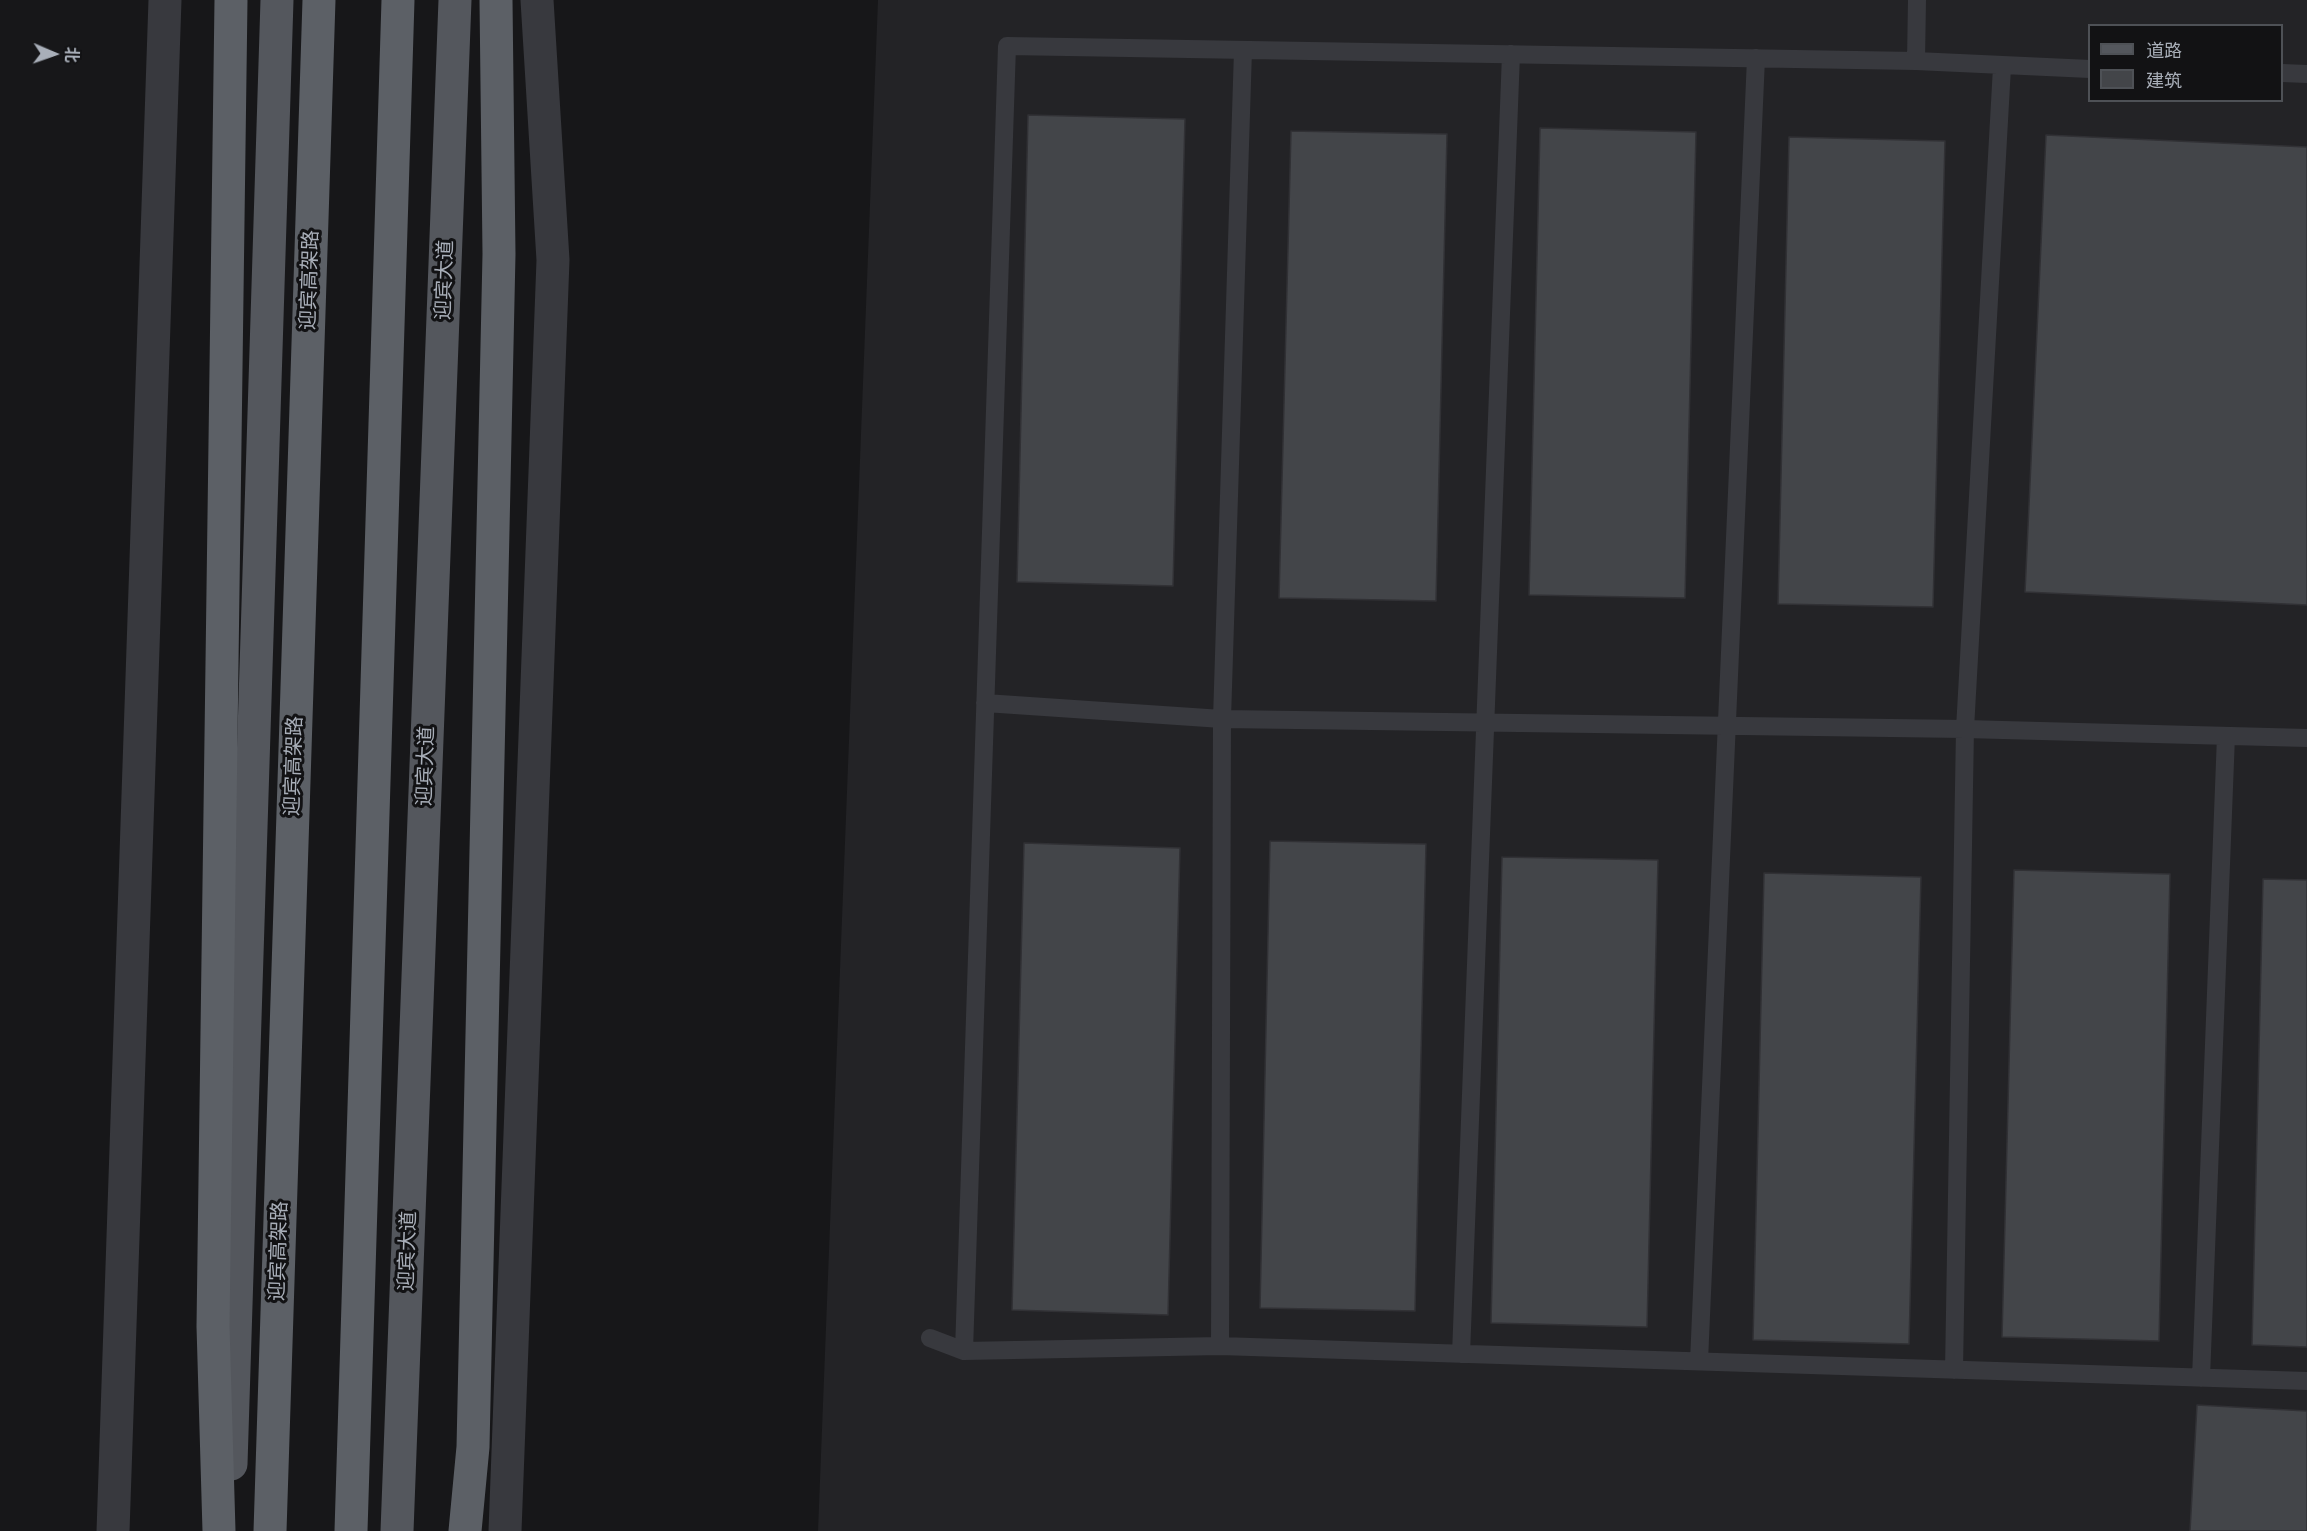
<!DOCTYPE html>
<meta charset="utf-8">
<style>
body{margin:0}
#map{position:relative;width:2307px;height:1531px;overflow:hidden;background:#171719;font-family:"IBM Plex Sans","Noto Sans SC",sans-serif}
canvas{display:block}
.legend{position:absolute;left:2088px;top:24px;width:195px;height:78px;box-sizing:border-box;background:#121214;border:2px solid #4e5156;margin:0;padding:8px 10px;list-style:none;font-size:18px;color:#a9afb9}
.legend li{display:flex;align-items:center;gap:12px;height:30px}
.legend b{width:30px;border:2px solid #4e5156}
.north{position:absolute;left:24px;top:24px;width:60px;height:60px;-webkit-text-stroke:4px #121214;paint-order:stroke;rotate:92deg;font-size:16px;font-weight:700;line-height:24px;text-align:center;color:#a9afb9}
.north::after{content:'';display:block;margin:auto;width:21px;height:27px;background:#a9afb9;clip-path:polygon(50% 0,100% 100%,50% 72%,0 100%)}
</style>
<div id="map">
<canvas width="2307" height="1531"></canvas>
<ul class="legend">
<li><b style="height:8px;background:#54575d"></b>道路</li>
<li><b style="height:16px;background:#434549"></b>建筑</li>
</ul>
<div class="north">北</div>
</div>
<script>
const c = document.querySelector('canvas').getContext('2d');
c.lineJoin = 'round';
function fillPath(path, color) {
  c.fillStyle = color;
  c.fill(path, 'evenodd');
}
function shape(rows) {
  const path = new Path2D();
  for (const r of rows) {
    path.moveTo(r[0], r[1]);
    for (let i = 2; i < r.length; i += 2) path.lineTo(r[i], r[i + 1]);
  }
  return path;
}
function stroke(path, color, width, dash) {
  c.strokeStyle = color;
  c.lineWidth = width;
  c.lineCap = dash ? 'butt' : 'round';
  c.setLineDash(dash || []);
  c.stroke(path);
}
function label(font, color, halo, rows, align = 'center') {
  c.font = font + ' "IBM Plex Sans","Noto Sans SC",sans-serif';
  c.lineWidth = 6;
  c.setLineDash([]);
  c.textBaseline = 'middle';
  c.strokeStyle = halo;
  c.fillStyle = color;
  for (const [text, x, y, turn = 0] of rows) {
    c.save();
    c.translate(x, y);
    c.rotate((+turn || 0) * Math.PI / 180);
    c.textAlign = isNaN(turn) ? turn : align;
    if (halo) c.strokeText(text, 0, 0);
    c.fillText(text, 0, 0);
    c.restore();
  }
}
const built = shape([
 [878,0,2307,0,2307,1531,818,1531],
 [2090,26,2282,26,2282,100,2090,100]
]);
const building = shape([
 [1028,115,1185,119,1173,586,1017,582,1028,115],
 [1540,128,1696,132,1685,598,1529,595,1540,128],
 [1291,131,1447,134,1436,601,1279,598,1291,131],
 [2046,135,2307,147,2307,605,2025,592,2046,135],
 [1789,137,1945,141,1933,607,1778,604,1789,137],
 [1270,841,1426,844,1415,1311,1260,1308,1270,841],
 [1024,843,1180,848,1168,1315,1012,1310,1024,843],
 [1502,857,1658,860,1647,1327,1491,1323,1502,857],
 [2014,870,2170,874,2159,1341,2002,1337,2014,870],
 [1764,873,1921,877,1909,1344,1753,1340,1764,873],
 [2263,879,2307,880,2307,1347,2252,1345,2263,879],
 [2197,1405,2307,1411,2307,1531,2190,1531,2197,1405]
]);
const service = shape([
 [1917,0,1916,61,2090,69],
 [2282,73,2307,74],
 [985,703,1222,719,1965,729,2307,738],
 [930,1338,964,1351,1220,1346,2307,1381],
 [1220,1346,1222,719,1243,50],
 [964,1351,1007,46,1916,61],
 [1461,1354,1511,54],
 [1699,1361,1756,58],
 [1954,1370,1965,729,2002,67],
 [2201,1378,2226,736]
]);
const tertiary = shape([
 [113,1531,165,0],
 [505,1531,553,260,537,0]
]);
const primary = shape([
 [231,1464,277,0],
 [397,1531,455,0]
]);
const trunk = shape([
 [219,1531,213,1326,231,0],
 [270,1531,319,0],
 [351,1531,398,0],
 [465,1531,473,1447,499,254,496,0]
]);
const streetNames = [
 ["迎宾高架路",310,280,-88],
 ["迎宾大道",445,280,-88],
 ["迎宾高架路",294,766,-88],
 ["迎宾大道",426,766,-88],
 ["迎宾高架路",279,1251,-88],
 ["迎宾大道",408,1251,-88]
];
fillPath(built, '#232326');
fillPath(building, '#434549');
stroke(building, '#313135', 1.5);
stroke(service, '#38393e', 18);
stroke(tertiary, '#38393e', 33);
stroke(primary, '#54575d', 33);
stroke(trunk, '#5c6066', 33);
label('20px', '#a9afb9', '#121214', streetNames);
</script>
